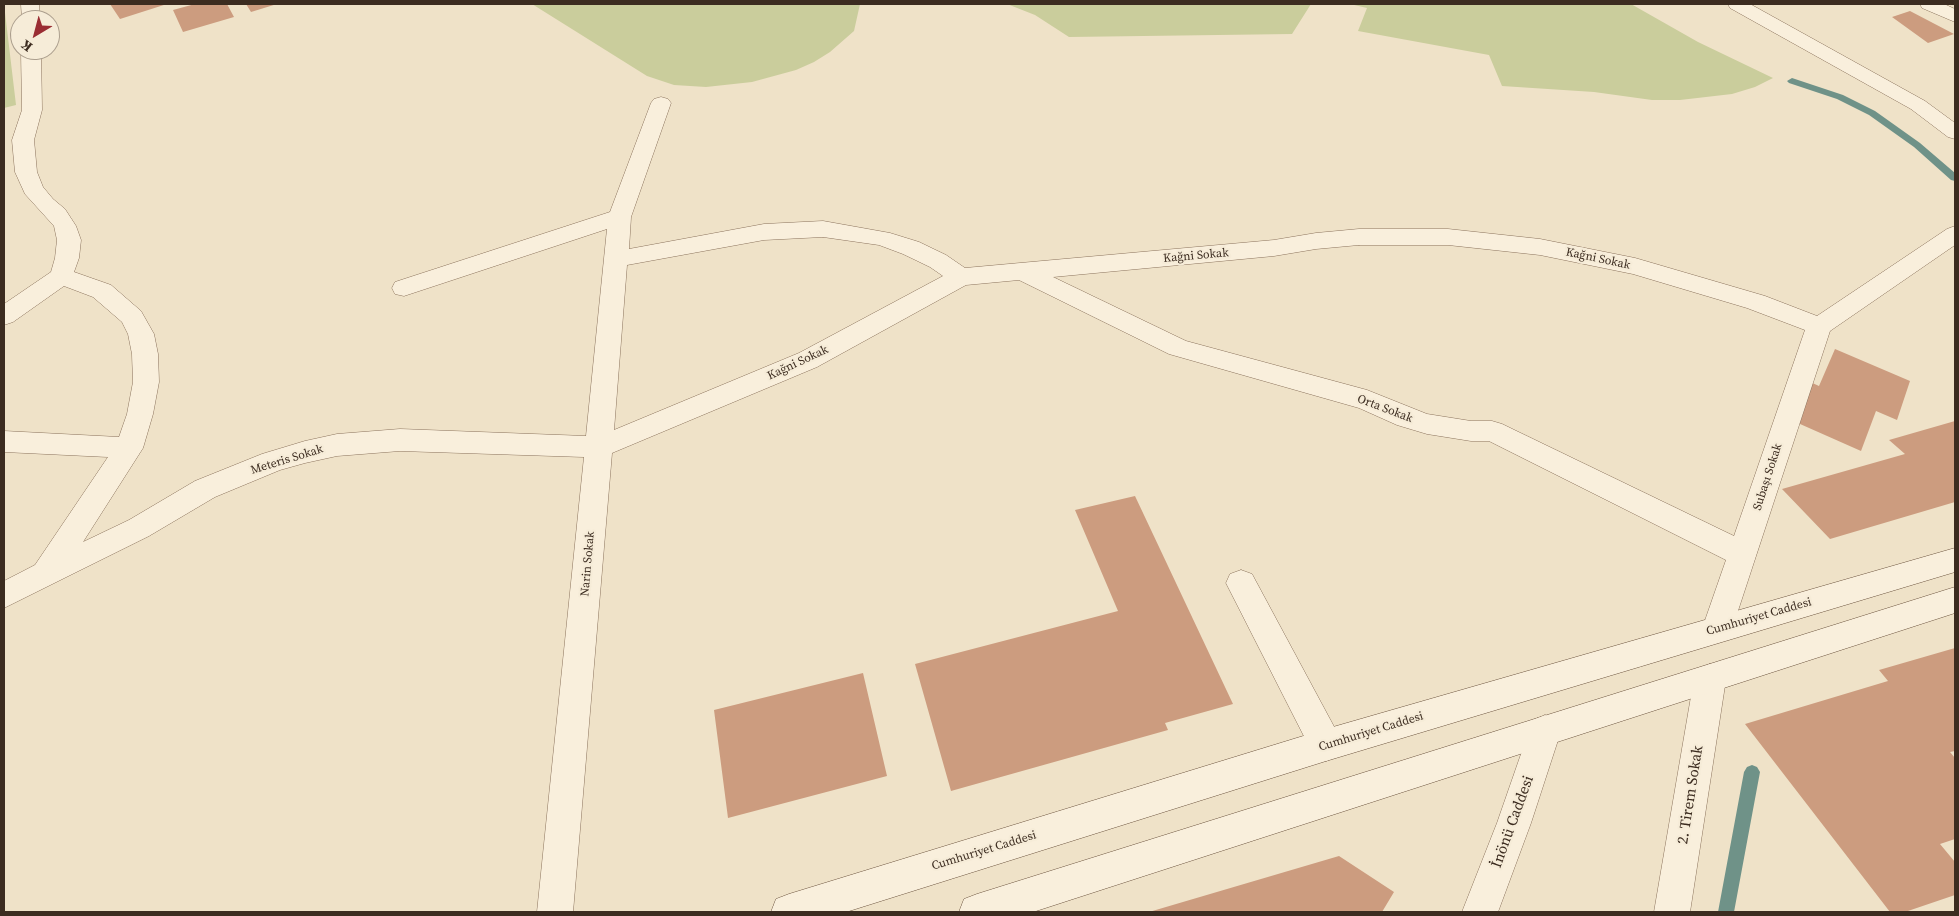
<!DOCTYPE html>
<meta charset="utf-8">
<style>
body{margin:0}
#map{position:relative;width:1959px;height:916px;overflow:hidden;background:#efe2c8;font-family:"Source Serif 4",serif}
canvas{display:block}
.frame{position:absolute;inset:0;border:5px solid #3c2c20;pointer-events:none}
.north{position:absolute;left:10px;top:10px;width:50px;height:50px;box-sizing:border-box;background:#f6ecd8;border:1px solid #ac9f8e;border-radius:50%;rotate:217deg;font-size:14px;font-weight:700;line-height:20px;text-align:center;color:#3c2c20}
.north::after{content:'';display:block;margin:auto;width:18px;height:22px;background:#9a2d33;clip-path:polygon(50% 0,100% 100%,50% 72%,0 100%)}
</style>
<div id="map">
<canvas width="1959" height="916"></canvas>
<div class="frame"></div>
<div class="north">K</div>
</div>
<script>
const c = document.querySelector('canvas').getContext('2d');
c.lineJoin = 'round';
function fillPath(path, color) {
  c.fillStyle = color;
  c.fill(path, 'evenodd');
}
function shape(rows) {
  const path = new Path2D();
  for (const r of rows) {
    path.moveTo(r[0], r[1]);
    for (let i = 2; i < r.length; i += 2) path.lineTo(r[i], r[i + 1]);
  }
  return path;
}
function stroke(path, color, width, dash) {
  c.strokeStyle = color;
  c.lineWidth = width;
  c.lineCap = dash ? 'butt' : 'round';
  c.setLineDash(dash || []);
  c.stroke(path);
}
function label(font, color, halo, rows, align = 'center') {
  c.font = font + ' "Source Serif 4",serif';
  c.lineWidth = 4.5;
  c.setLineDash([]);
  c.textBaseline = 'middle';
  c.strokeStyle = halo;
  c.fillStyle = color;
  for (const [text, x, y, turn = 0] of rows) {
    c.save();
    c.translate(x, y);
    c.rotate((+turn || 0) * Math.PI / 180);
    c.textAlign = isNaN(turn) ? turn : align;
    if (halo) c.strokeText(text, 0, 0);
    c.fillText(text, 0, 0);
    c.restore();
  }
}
const green = shape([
 [4,4,16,105,4,108],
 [532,4,860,4,854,31,830,52,814,62,796,70,752,82,706,87,674,85,647,76],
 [1007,4,1311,4,1292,34,1069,37,1035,15],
 [1350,4,1631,4,1698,42,1773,78,1755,87,1732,94,1680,100,1652,100,1594,92,1502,86,1489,55,1358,31,1367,8]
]);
const stream = shape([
 [1792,78,1843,95,1875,111,1920,143,1955,173,1955,181,1951,180,1914,147,1869,115,1837,99,1789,83,1787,81,1792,78],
 [1752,765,1757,767,1760,772,1734,912,1718,912,1744,772,1747,767,1752,765]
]);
const building = shape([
 [110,4,167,4,120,19],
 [195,4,227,4,234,17,183,32,173,10],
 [246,4,277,4,251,12],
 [1910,11,1954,34,1928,43,1892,17],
 [1835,349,1910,381,1897,420,1876,411,1861,451,1791,420,1808,381,1819,386],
 [1955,421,1955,502,1830,539,1782,489,1905,454,1889,440],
 [1135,496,1233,704,1165,723,1168,730,951,791,915,664,1118,611,1075,510],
 [1955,648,1955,751,1950,752,1955,758,1955,839,1940,844,1955,862,1955,895,1905,912,1890,912,1745,724,1888,681,1879,670],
 [863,673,887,776,728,818,714,710],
 [1339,856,1394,892,1382,912,1149,912]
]);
const minor = shape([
 [21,4,39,4,40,20,22,20,21,4],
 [1728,4,1750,4,1925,101,1955,123,1955,139,1948,137,1911,109,1730,8,1728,4],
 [1920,4,1944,4,1955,9,1955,22,1922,8,1920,4],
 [21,50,41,50,42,110,34,140,37,172,43,187,53,199,65,209,76,226,81,240,79,258,74,272,111,285,141,311,154,334,158,354,159,382,153,414,143,448,83,542,129,520,195,481,262,454,305,441,337,434,400,429,586,436,607,229,404,296,395,294,392,288,395,282,610,212,651,103,654,99,661,97,668,99,671,103,631,217,629,249,764,224,823,221,890,233,919,242,946,255,965,268,1274,240,1316,233,1359,229,1448,229,1540,239,1635,258,1765,296,1817,316,1947,229,1955,226,1955,245,1830,331,1732,629,1728,639,1717,643,1706,639,1702,629,1726,560,1489,441,1471,441,1427,434,1397,425,1359,408,1169,354,1019,280,966,285,817,367,612,453,573,912,537,912,584,457,400,451,337,456,305,463,280,470,215,497,149,536,4,608,4,581,35,565,108,457,4,452,4,431,119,437,127,414,133,382,132,354,128,334,122,322,93,297,64,286,13,322,4,325,4,304,51,272,55,258,57,240,54,226,25,194,15,172,12,140,22,110,21,50],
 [823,237,879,245,903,254,930,267,943,276,799,353,614,430,627,265,764,240,823,237],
 [1359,245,1448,245,1540,255,1633,274,1747,308,1805,330,1734,536,1502,424,1492,421,1471,421,1427,414,1367,390,1186,341,1053,277,1274,256,1316,249,1359,245],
 [1241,570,1252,574,1338,734,1343,745,1338,756,1326,761,1314,756,1226,583,1230,574,1241,570],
 [1710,664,1721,669,1726,679,1690,912,1654,912,1694,679,1699,669,1710,664],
 [1545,715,1557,720,1561,731,1531,823,1498,912,1462,912,1497,823,1529,731,1533,720,1545,715]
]);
const secondary = shape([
 [1955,548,1955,572,1326,761,846,912,771,912,776,899,789,894,1326,729,1955,548],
 [1955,587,1955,613,1033,912,959,912,964,899,977,894,1955,587]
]);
const streetNames = [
 ["Kağni Sokak",1196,256,-5],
 ["Kağni Sokak",1598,259,12],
 ["Kağni Sokak",798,363,-25],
 ["Orta Sokak",1385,409,21],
 ["Meteris Sokak",287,460,-17],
 ["Subaşı Sokak",1768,477,-72],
 ["Narin Sokak",588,564,-85],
 ["Cumhuriyet Caddesi",1759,617,-16],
 ["Cumhuriyet Caddesi",1371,732,-17],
 ["Cumhuriyet Caddesi",984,851,-17]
];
const nearStreetnames = [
 ["2. Tirem Sokak",1691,795,-81],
 ["İnönü Caddesi",1513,822,-70]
];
fillPath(green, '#cacd9c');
fillPath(stream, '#6f9288');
fillPath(building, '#cc9c7f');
stroke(minor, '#8b735d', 1);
stroke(secondary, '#6d5540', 1);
fillPath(minor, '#f9efdc');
fillPath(secondary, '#f9efdc');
label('12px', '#3c2c20', '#f6ecd8', streetNames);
label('15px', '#3c2c20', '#f6ecd8', nearStreetnames);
</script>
